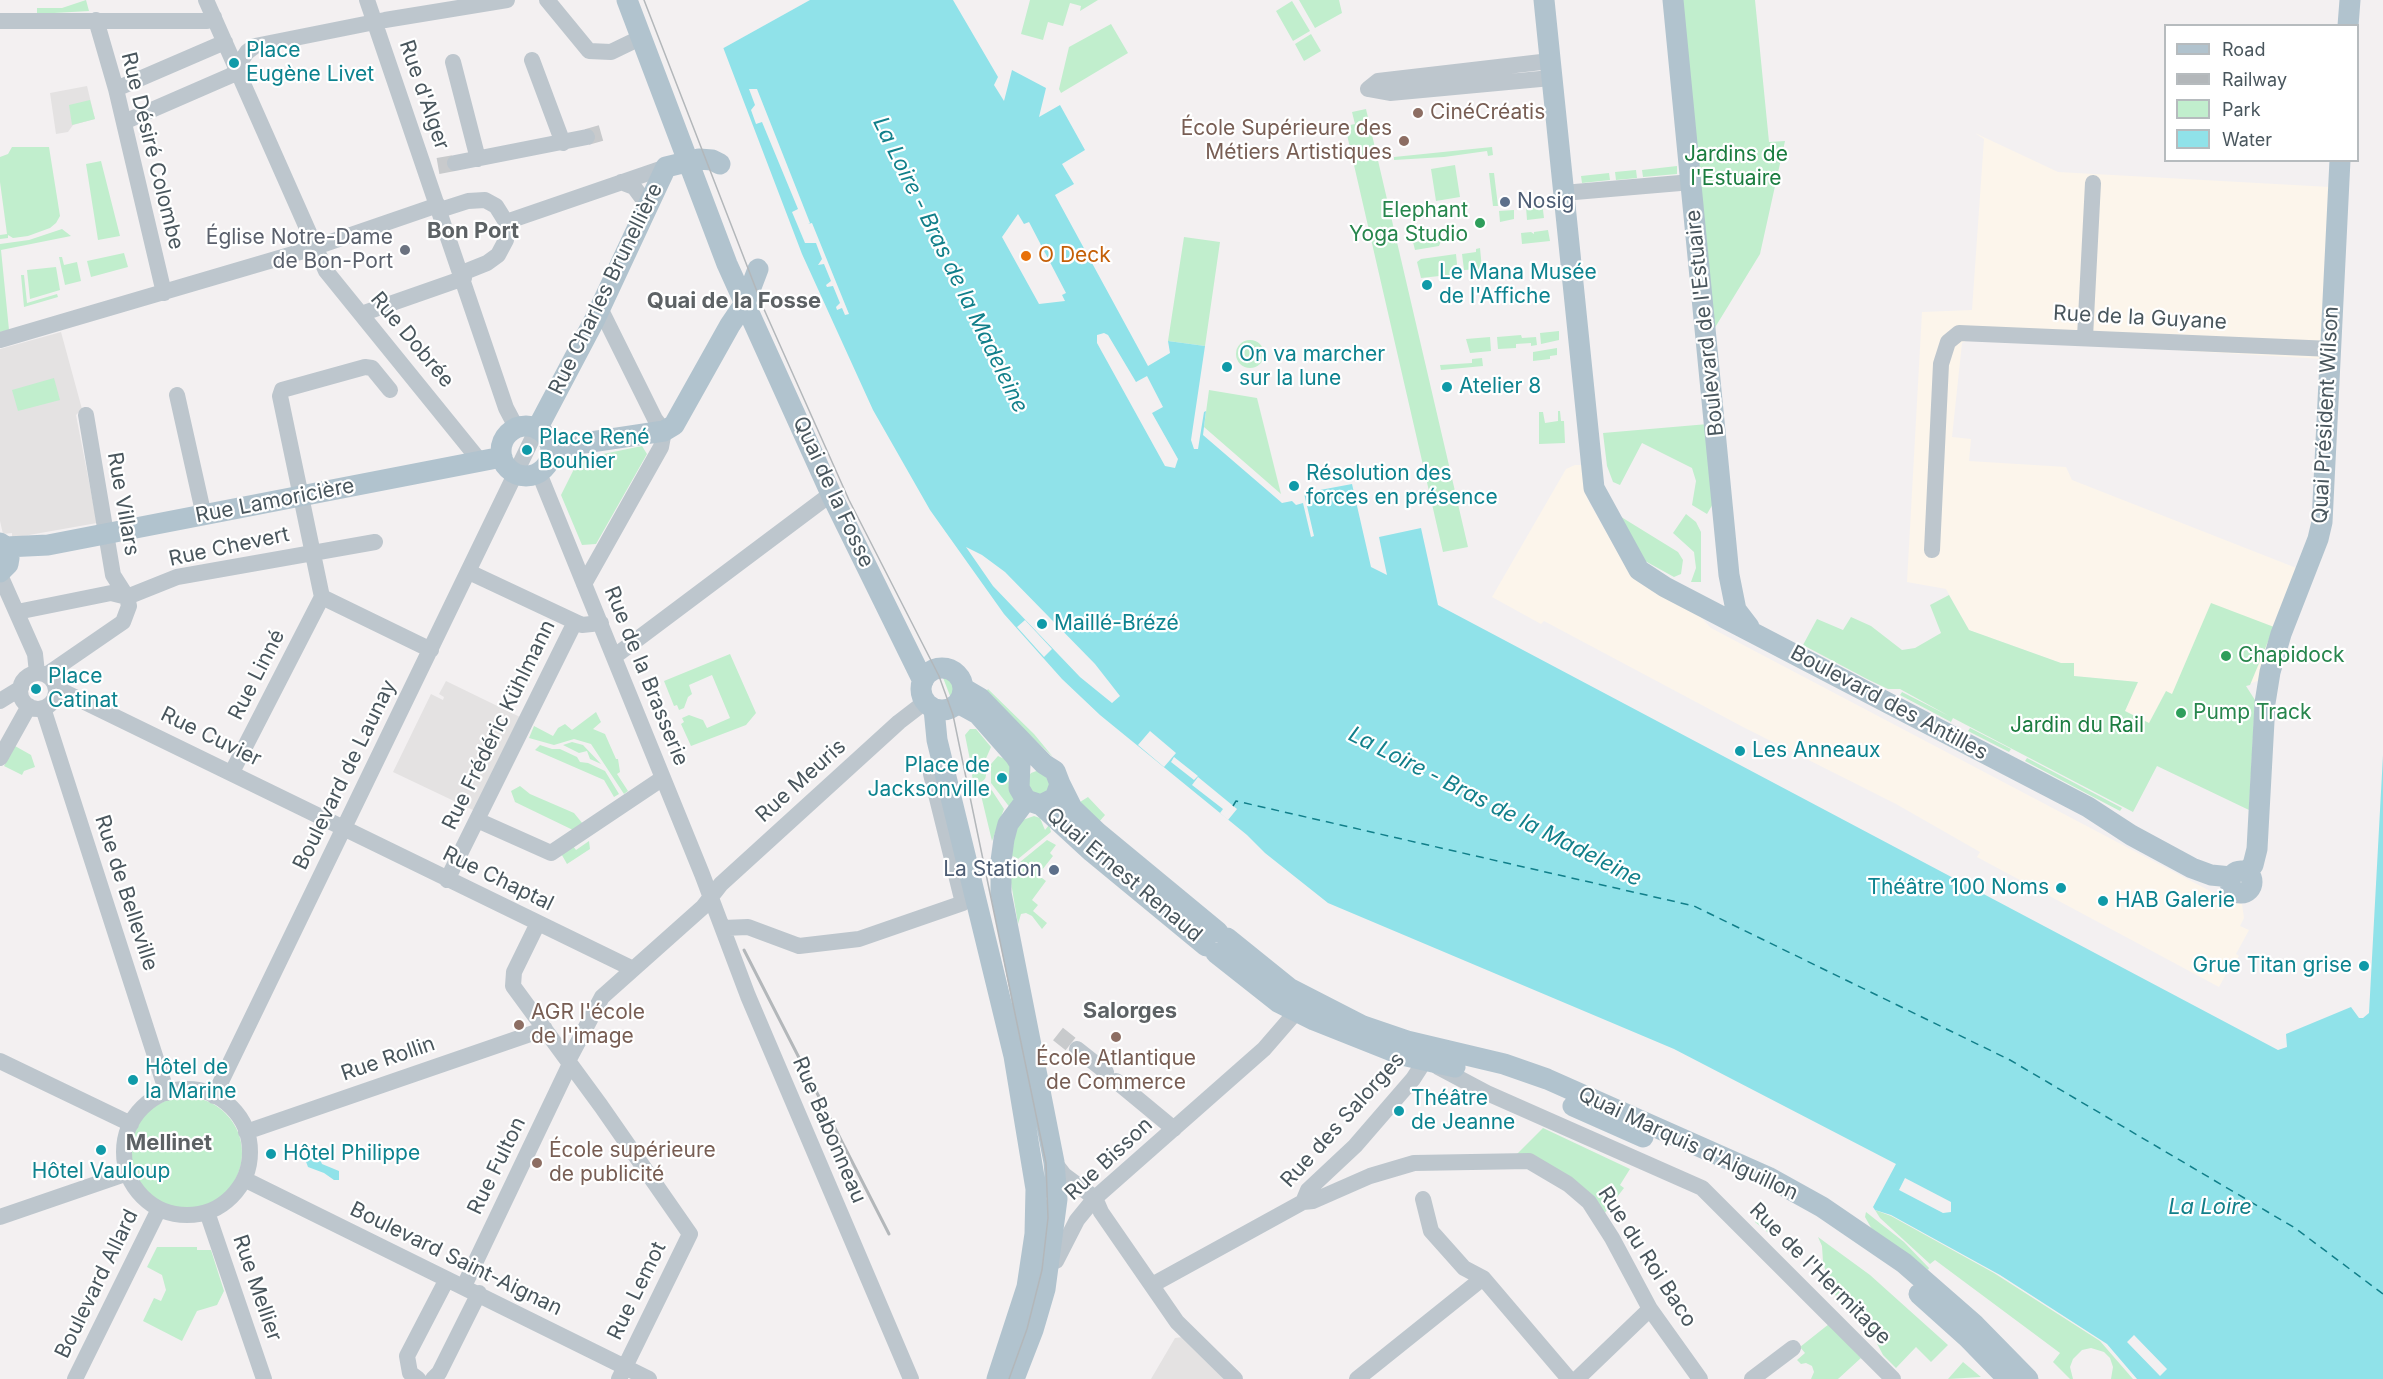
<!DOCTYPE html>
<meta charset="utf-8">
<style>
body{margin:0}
#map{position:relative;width:2383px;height:1379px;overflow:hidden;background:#f3f0f1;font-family:Inter,sans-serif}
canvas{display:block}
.legend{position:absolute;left:2164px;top:24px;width:195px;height:138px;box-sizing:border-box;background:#fff;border:2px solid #b6bbbe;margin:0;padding:8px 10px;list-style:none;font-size:18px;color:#49565d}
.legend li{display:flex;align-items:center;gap:12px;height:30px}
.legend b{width:30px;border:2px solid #b6bbbe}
</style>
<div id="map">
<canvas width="2383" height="1379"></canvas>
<ul class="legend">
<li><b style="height:8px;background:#b1c3ce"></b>Road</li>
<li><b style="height:8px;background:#b3b7ba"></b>Railway</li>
<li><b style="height:16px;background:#c1eecd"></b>Park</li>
<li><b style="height:16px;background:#90e2e9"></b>Water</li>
</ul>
</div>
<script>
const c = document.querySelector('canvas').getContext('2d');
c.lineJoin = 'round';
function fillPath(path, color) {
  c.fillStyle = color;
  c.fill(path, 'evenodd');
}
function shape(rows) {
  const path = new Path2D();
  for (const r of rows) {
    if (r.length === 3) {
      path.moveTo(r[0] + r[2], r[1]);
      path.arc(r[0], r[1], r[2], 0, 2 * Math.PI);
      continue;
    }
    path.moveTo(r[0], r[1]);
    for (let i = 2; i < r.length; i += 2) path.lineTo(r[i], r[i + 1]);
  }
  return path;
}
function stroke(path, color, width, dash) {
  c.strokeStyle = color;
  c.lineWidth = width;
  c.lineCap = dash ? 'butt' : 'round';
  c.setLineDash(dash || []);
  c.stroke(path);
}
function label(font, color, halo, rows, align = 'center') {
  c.font = font + ' Inter,sans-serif';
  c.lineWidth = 4.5;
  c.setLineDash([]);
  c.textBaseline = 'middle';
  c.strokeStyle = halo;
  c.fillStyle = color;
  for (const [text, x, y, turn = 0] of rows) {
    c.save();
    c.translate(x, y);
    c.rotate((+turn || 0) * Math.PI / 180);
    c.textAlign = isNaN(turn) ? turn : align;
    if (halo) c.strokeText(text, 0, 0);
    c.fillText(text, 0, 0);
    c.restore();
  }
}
const commercial = shape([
 [1975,133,2058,172,2330,187,2323,359,1972,338,1962,343,1952,437,1971,439,1969,461,2066,467,2072,480,2299,569,2263,679,2246,685,2172,695,2166,692,2149,724,2125,711,2138,682,2074,676,2074,663,2061,663,1969,630,1946,589,1907,582,1922,312,1972,310,1984,139],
 [1575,465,1583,465,1585,491,1589,502,1629,572,1695,611,1711,628,2229,901,2242,904,2244,918,2240,926,2249,930,2236,954,2239,956,2234,963,2232,963,2219,987,1977,857,1980,852,1896,804,1743,727,1544,621,1541,624,1492,597,1566,469]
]);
const education = shape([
 [87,86,95,119,73,125,68,132,56,134,50,93],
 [61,332,82,409,76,415,97,523,12,538,12,533,3,534,0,521,0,349],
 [446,681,522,718,475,811,393,772,431,694,443,700,444,697,439,694],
 [1183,1337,1226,1379,1151,1379,1175,1338]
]);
const green = shape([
 [86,0,89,11,37,14,37,8,62,8],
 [1030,0,1098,0,1080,11,1081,6,1070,3,1063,26,1048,22,1043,40,1021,34],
 [1299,0,1339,0,1342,13,1315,28],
 [1677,0,1755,0,1769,142,1785,141,1760,254,1711,334],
 [1292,1,1310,31,1293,41,1276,11],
 [1111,24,1128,53,1061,93,1059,89,1069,47],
 [1311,34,1321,51,1304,61,1295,44],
 [90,100,95,119,72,125,69,105],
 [1366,109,1468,547,1443,552,1345,126,1355,124,1352,112],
 [12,147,49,147,60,216,56,223,50,228,28,236,13,238,8,235,8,238,0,239,0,235,7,234,0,182,0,157,8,154],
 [1492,147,1493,155,1488,156,1487,151,1444,157,1394,160,1394,157],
 [101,161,120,236,98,240,86,164],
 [1455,165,1460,197,1436,201,1431,169],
 [1677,166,1677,174,1643,177,1642,170],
 [1636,170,1637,178,1616,180,1615,172],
 [1489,173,1494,173,1498,206,1493,206],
 [1609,173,1610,180,1582,183,1581,176],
 [1542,202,1544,218,1527,220,1526,207],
 [1514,210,1514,219,1500,222,1499,211],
 [62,229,71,236,1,250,9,330,0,332,0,244,29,240],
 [1548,230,1550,241,1522,244,1521,233,1531,232,1534,234,1534,232],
 [1184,237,1220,242,1205,346,1168,341],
 [1442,239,1439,246,1415,250,1413,242],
 [1480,248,1482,269,1464,270,1462,254,1476,252,1476,249],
 [124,253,128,267,91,277,87,261],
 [1456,254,1458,274,1421,278,1417,262,1421,259],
 [59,257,62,257,64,265,77,262,81,281,65,285],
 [56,267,60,290,30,299,27,270],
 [21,275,24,275,27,303,57,294,58,297,24,307],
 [1559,331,1559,340,1541,344,1540,333],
 [1521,335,1522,338,1536,337,1537,345,1531,346,1531,343,1516,344,1516,348,1498,349,1497,337],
 [1490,337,1491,351,1470,353,1466,339],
 [1250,354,14],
 [1557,348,1557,355,1550,356,1550,359,1533,361,1533,352],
 [1482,358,1483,366,1441,370,1440,365,1472,363,1472,359],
 [54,378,60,400,18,411,12,390],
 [1209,390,1257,398,1281,494,1204,427],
 [1558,411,1560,411,1561,421,1564,421,1565,443,1539,444,1539,412,1543,412,1545,423,1558,421],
 [1708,424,1714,502,1707,514,1692,505,1696,481,1692,468,1642,443,1620,485,1613,482,1607,466,1603,433],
 [642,446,647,454,596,544,582,545,561,495,579,459],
 [1686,514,1696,522,1701,532,1701,582,1691,582,1696,568,1694,552,1673,533],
 [1618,515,1678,552,1683,560,1681,574,1674,577,1645,561],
 [1949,595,1969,630,2061,663,2074,663,2074,676,2138,682,2125,711,2149,723,2166,691,2172,694,2211,603,2274,627,2250,685,2246,686,2255,700,2249,810,2157,766,2133,812,1953,718,1951,722,1900,695,1902,692,1949,716,1900,689,1888,689,1867,679,1803,645,1817,619,1843,630,1851,617,1871,626,1902,650,1915,648,1941,633,1930,605],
 [730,654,756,713,746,725,691,746,681,724,684,722,682,718,689,715,703,720,707,728,730,718,712,675,689,685,692,694,688,697,684,708,679,710,677,705,674,706,664,681],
 [942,675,950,677,956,684,957,689,952,701],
 [988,689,1034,734,1053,757,985,693],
 [596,712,601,722,593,729,605,734,616,759,618,759,620,772,617,774,628,791,624,794,591,744,574,739,554,745,529,738,534,726,553,736,558,728,565,724,572,730],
 [1970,728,2011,749,2009,752,1968,731],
 [970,729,976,729,991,747,984,763,971,765,965,735],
 [572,742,583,745,601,764,590,759,587,751,579,753,563,745],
 [540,745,552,749,560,749,577,757,580,762,588,763,605,771,619,794,614,797,604,780,535,750],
 [15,746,31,755,35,767,24,771,22,775,4,766],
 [998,756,1009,761,1015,797,1011,809,991,783,991,764],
 [2027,758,2122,808,2120,811,2025,761],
 [979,775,7],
 [1039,770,1054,785,1039,800,1025,781,1031,773],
 [520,786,530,794,574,813,583,824,575,831,515,802,511,791],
 [989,786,1004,809,992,841,980,791],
 [1088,797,1105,815,1099,822,1080,802],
 [1034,816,1040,818,1045,830,1049,825,1051,832,1018,859,1013,856,1011,858,1017,822],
 [1047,840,1056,845,1050,853,1053,856,1038,875,1046,881,1032,900,1038,905,1033,911,1047,923,1042,929,1032,916,1026,913,1021,914,1018,924,1009,871],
 [589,841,590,849,567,864,559,850,570,842,576,850],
 [186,1153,56],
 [1543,1128,1630,1169,1620,1185,1624,1188,1604,1214,1516,1155],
 [1875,1210,1891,1216,1994,1273,2100,1341,2133,1379,2111,1379,2113,1367,2110,1358,2104,1352,2091,1348,2082,1350,2073,1359,2070,1367,2073,1379,2070,1379,2053,1362,2060,1353,1935,1260,1930,1264,1880,1218],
 [1866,1212,1904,1242,1929,1268,1928,1270,1873,1231,1865,1217],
 [1758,1216,1777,1226,1771,1235,1755,1222],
 [1818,1237,1870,1275,1948,1345,1931,1362,1916,1347,1896,1368,1883,1355,1869,1328,1857,1322,1853,1315,1854,1304,1844,1305,1831,1290,1823,1262,1822,1246],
 [157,1247,197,1247,197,1250,211,1250,224,1291,217,1305,197,1311,182,1341,143,1321,154,1298,161,1301,166,1290,162,1275,147,1267],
 [1829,1324,1861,1358,1838,1379,1811,1379,1814,1372,1812,1366,1806,1363,1801,1364,1797,1360,1805,1353,1800,1347],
 [1963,1362,1981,1377,1948,1379]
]);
const water = shape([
 [705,0,953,0,998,77,994,85,1004,101,1012,70,1046,88,1039,117,1060,105,1085,150,1062,164,1074,184,1055,195,1148,366,1170,353,1168,341,1205,346,1191,440,1194,449,1198,449,1204,412,1206,411,1203,435,1282,503,1292,501,1296,505,1303,503,1311,537,1314,536,1304,493,1352,484,1371,567,1387,575,1379,537,1421,528,1438,605,2278,1050,2287,1047,2286,1034,2351,1007,2359,1018,2363,1018,2369,1013,2383,755,2383,1379,2137,1379,2107,1344,2000,1275,1891,1215,1875,1210,1873,1207,1896,1164,1674,1049,1328,903,1265,853,1247,835,1100,715,1062,679,1004,614,930,510,873,410,802,254],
 [966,547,982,555,1005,572,1095,664,1120,696,1112,703,1080,677,993,586],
 [309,1148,315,1149,322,1164,339,1171,339,1180,334,1180,324,1173,308,1167,305,1159]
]);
const pier = shape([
 [702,0,810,0,720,50],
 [749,89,757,89,810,223,808,224,812,223,849,314,845,315,842,308,837,310,836,307,840,303,833,286,827,287,826,285,831,281,824,264,818,265,822,259,816,243,805,243,792,212,798,209,762,122,756,124,751,110,755,105],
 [1018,214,1024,224,1029,222,1066,293,1062,295,1065,301,1039,304,1002,237],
 [1104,333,1108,335,1136,382,1147,376,1163,407,1152,413,1178,459,1175,468,1165,466,1097,343,1097,335],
 [1025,620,1052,649,1044,657,1017,627],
 [1150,731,1176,753,1164,767,1138,745],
 [1174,757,1198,776,1194,780,1171,762],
 [1198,777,1237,809,1228,820,1220,813,1223,809,1192,785],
 [1905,1178,1951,1202,1951,1212,1943,1213,1899,1190],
 [2134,1335,2167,1369,2160,1376,2127,1342]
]);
const ferry = shape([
 [1233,806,1236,801,1694,906,2010,1060,2295,1228,2383,1294]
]);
const minorTunnel = shape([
 [587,137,601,133],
 [438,166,455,163],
 [1058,1034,1077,1049]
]);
const minor = shape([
 [206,0,326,271,480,461],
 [367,0,506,408,516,427],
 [547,0,589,51,611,52,640,38],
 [96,20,116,89,164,293],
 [0,21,207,21,214,17],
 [532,60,563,143],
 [453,62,478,159],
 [116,89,225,42],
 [1368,89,1378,81,1550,61],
 [1368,89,1390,93,1551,78],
 [124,122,232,75,247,52,255,46,385,20,507,0],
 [455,163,587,137],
 [621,182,634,187,648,206],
 [1563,193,1692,182],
 [440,210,468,201,485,200,496,206,506,222,506,240,498,255,487,263,462,273],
 [506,222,666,167],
 [361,314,464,278],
 [2085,337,2093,183],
 [0,340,310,249,438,205],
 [177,395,204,516],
 [539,473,702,874,748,996,911,1379],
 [1932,550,1941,364,1948,342,1959,333,2332,349],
 [469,572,582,625,601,623],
 [0,575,35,654,37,673],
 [584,584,661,447,664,431,655,419,600,308],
 [322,597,280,396,282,390,365,367,372,368,390,390],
 [322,597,431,650],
 [17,612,111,593,127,597,177,577,375,542],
 [615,656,831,494],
 [38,691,18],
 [46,675,123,622,129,606,127,597,113,575,86,415],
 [56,688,633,969],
 [0,701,21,688],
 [43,708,167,1093],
 [0,758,29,706],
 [232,772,322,597],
 [477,820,551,853,663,778],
 [447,880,575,622],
 [538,923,514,972,513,986,601,1106,690,1234,619,1379],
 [723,928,748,927,799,946,859,939,963,903,931,774,942,761],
 [1077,1049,1106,1072],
 [0,1061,131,1124],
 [568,1061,602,997,703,907,721,884,899,722,925,702],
 [1438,1067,1487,1093,1702,1188,1893,1379],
 [1116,1081,1174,1129],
 [187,1152,63],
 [214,1096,537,429],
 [246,1132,545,1029],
 [1054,1162,1064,1175,1095,1198,1101,1212,1177,1322,1235,1379],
 [244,1179,649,1379],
 [1423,1199,1431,1231,1464,1268,1483,1278,1569,1379],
 [1303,1202,1313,1201,1370,1176,1414,1163,1529,1161,1568,1184,1589,1202,1612,1238,1650,1309,1700,1379],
 [207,1212,264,1379],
 [0,1217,128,1173],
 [1056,1261,1077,1220,1095,1198,1264,1049,1303,1004],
 [1152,1285,1303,1202,1308,1190,1355,1146,1413,1079,1431,1051],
 [464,1286,570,1064],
 [75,1379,159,1209],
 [418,1379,410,1373,407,1356,447,1279],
 [433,1379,439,1373,479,1293],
 [1357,1379,1483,1278],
 [1577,1379,1650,1309],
 [1752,1379,1793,1348]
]);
const major = shape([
 [627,0,727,264,831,494,923,681],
 [1544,0,1594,488,1639,570,1665,587,2088,807,2131,835,2192,868,2211,875,2231,877],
 [1673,0,1729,575,1736,610,1749,627],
 [2348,26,2350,0],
 [526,451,25],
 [537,429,594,321,666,167,699,159,712,160,720,164],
 [551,448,664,431,674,425,730,325,745,303,758,269],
 [0,543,6,547,9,558,8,564,0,572],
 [6,547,48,545,502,457],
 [942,689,21],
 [958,703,978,714,1015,756,1020,764,1019,788,1026,800,1041,805,1055,798,1060,784,1055,771,1044,764,980,698,963,688],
 [934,709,937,740,1014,1056,1036,1189,1035,1234,1027,1287,997,1379],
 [1060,784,1072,808,1097,832,1218,932],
 [1041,805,1092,852,1206,946],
 [2241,882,11],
 [2246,872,2253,865,2257,849,2265,703,2270,672,2281,634,2318,539,2322,522,2340,160],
 [1227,938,1289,988,1363,1026,1407,1041,1504,1064,1547,1079,1768,1177,1822,1207,1904,1263,1975,1325,2028,1379],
 [1216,953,1278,1002,1314,1020,1402,1055,1455,1067],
 [1573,1106,1643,1137],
 [1919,1294,1968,1338,2008,1379],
 [1014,1379,1033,1330,1045,1289,1057,1199,1054,1162,1001,893,1001,861,1004,839,1008,824,1026,800]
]);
const tram = shape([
 [644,0,763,307,849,500,939,676,953,715,1046,1163,1048,1218,1042,1270,1027,1329,1009,1379]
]);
const rail = shape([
 [744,950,889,1234]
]);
const markers = [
 [234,63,6,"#0f9aa8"],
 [1418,113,6,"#8d6e63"],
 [1404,141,6,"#8d6e63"],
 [1505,202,6,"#5c6f8a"],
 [1480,223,6,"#2e9e5b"],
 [405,250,6,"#6b7280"],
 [1026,256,6,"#e8710a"],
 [1427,285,6,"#0f9aa8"],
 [1227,367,6,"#0f9aa8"],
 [1447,387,6,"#0f9aa8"],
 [527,450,6,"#0f9aa8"],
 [1294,486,6,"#0f9aa8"],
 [1042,624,6,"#0f9aa8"],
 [2226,656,6,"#2e9e5b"],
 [36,689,6,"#0f9aa8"],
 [2181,713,6,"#2e9e5b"],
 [1740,751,6,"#0f9aa8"],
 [1002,778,6,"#0f9aa8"],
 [1054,870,6,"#5c6f8a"],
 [2061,888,6,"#0f9aa8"],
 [2103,901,6,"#0f9aa8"],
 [2364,966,6,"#0f9aa8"],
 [519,1025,6,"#8d6e63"],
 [1116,1037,6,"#8d6e63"],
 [133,1080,6,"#0f9aa8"],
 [1399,1111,6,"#0f9aa8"],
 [101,1150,6,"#0f9aa8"],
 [271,1154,6,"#0f9aa8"],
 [537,1163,6,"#8d6e63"]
];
const cultureNames = [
 ["Place",246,51],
 ["Eugène Livet",246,75],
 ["Le Mana Musée",1439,273],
 ["de l'Affiche",1439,297],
 ["On va marcher",1239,355],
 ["sur la lune",1239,379],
 ["Atelier 8",1459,387],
 ["Place René",539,438],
 ["Bouhier",539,462],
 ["Résolution des",1306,474],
 ["forces en présence",1306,498],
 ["Maillé-Brézé",1054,624],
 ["Place",48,677],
 ["Catinat",48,701],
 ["Les Anneaux",1752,751],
 ["Place de",990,766,"right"],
 ["Jacksonville",990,790,"right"],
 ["Théâtre 100 Noms",2049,888,"right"],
 ["HAB Galerie",2115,901],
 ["Grue Titan grise",2352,966,"right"],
 ["Hôtel de",145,1068],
 ["la Marine",145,1092],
 ["Théâtre",1411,1099],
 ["de Jeanne",1411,1123],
 ["Hôtel Philippe",283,1154],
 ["Hôtel Vauloup",101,1172,"center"]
];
const streetNames = [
 ["Rue d'Alger",424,95,71],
 ["Rue Désiré Colombe",152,151,76],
 ["Rue Charles Brunellière",606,289,-64],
 ["Rue de la Guyane",2140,318,3],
 ["Boulevard de l'Estuaire",1705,323,-96],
 ["Rue Dobrée",412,340,50],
 ["Quai Président Wilson",2326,415,-87],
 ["Quai de la Fosse",833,492,65],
 ["Rue Lamoricière",275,501,-11],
 ["Rue Villars",123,504,80],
 ["Rue Chevert",229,547,-12],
 ["Rue Linné",257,675,-63],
 ["Rue de la Brasserie",646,676,68],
 ["Boulevard des Antilles",1889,703,28],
 ["Rue Frédéric Kühlmann",499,725,-64],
 ["Rue Cuvier",211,737,26],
 ["Boulevard de Launay",345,775,-64],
 ["Rue Meuris",801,781,-42],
 ["Quai Ernest Renaud",1124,875,40],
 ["Rue Chaptal",498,879,26],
 ["Rue de Belleville",126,893,72],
 ["Rue Rollin",388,1059,-19],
 ["Rue des Salorges",1343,1120,-48],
 ["Rue Babonneau",829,1130,67],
 ["Quai Marquis d'Aiguillon",1688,1144,25],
 ["Rue Bisson",1109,1159,-43],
 ["Rue Fulton",497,1166,-64],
 ["Rue du Roi Baco",1647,1257,57],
 ["Boulevard Saint-Aignan",456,1259,26],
 ["Rue de l'Hermitage",1820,1274,45],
 ["Boulevard Allard",97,1284,-64],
 ["Rue Mellier",257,1288,71],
 ["Rue Lemot",637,1291,-64]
];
const educationNames = [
 ["CinéCréatis",1430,113],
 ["École Supérieure des",1392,129,"right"],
 ["Métiers Artistiques",1392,153,"right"],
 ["AGR l'école",531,1013],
 ["de l'image",531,1037],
 ["École Atlantique",1116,1059,"center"],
 ["de Commerce",1116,1083,"center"],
 ["École supérieure",549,1151],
 ["de publicité",549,1175]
];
const parkNames = [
 ["Jardins de",1736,155],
 ["l'Estuaire",1736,179],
 ["Jardin du Rail",2077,726]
];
const serviceNames = [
 ["Nosig",1517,202],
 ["La Station",1042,870,"right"]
];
const leisureNames = [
 ["Elephant",1468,211,"right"],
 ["Yoga Studio",1468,235,"right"],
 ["Chapidock",2238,656],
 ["Pump Track",2193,713]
];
const worshipNames = [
 ["Église Notre-Dame",393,238],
 ["de Bon-Port",393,262]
];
const foodNames = [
 ["O Deck",1038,256]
];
const neighbourhoodNames = [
 ["Bon Port",473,231],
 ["Quai de la Fosse",734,301],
 ["Salorges",1130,1011],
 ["Mellinet",169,1143]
];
const waterNames = [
 ["La Loire - Bras de la Madeleine",950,265,64],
 ["La Loire - Bras de la Madeleine",1495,807,27],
 ["La Loire",2210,1207]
];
fillPath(commercial, '#fcf5eb');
fillPath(education, '#e4e2e2');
fillPath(green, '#c1eecd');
fillPath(water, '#90e2e9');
fillPath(pier, '#f3f0f1');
stroke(ferry, '#117f8a', 1.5, [8, 6]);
stroke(minorTunnel, '#c8cacc', 16, [16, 8]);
stroke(minor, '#bdc6cd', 16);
stroke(major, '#b1c3ce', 21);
stroke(tram, '#b3b7ba', 1.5);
stroke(rail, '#b3b7ba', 3);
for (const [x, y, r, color] of markers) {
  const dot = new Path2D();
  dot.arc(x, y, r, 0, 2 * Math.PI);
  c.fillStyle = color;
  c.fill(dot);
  stroke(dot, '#fff', 2);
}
label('21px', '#0d838f', '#fff', cultureNames, 'left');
label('21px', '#49565d', '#fff', streetNames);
label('21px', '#785e54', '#fff', educationNames, 'left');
label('21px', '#1b7d40', '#fff', parkNames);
label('21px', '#4e5e75', '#fff', serviceNames, 'left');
label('21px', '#27864d', '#fff', leisureNames, 'left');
label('21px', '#5b616d', '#fff', worshipNames, 'right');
label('21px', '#c56008', '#fff', foodNames, 'left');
label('bold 22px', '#5d6265', '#fff', neighbourhoodNames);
label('italic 22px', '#117f8a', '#fff', waterNames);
</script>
